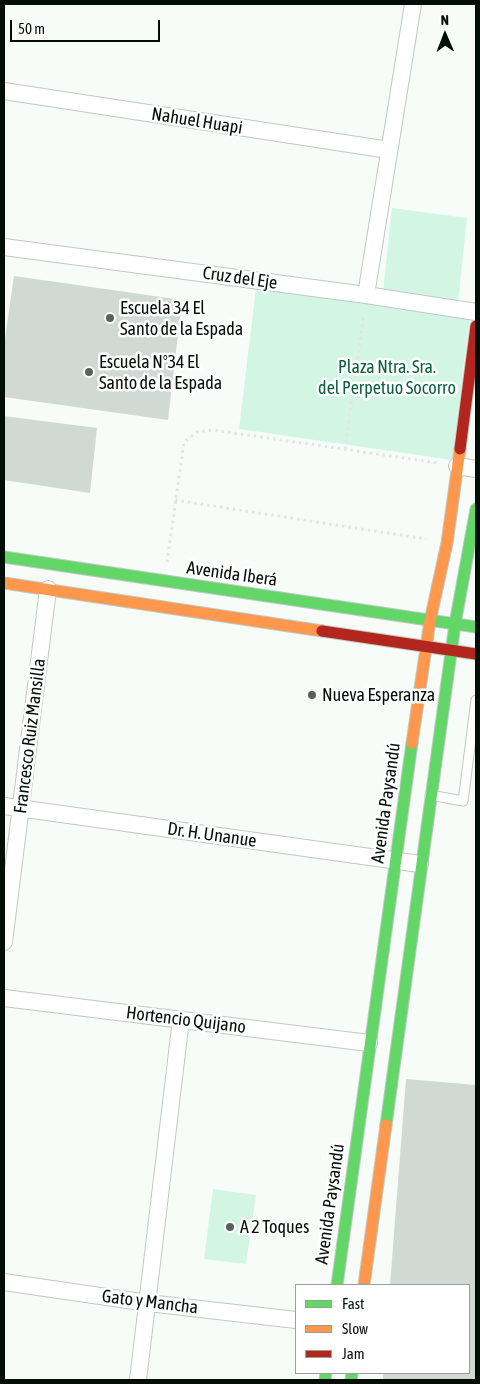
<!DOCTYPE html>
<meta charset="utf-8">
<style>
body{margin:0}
#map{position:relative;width:480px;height:1384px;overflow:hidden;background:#f7fcf9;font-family:"Asap Condensed",sans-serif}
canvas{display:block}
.frame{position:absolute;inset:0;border:5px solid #030e08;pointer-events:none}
.legend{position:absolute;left:295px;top:1284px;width:175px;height:90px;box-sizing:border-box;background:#fff;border:1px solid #9a9f9c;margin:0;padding:6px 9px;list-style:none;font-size:15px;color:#030e08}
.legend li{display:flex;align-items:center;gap:10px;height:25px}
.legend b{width:25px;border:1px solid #9a9f9c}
.north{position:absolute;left:420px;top:10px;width:50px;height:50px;-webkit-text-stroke:4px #fff;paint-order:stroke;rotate:359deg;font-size:14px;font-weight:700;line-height:20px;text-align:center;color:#030e08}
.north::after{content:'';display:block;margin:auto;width:18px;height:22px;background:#030e08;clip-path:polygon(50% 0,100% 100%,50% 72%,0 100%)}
.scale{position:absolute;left:10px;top:20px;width:150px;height:22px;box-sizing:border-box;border:2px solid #030e08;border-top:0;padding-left:6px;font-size:15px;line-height:18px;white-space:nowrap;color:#030e08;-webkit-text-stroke:4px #fff;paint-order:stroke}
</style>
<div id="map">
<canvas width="480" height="1384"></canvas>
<div class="frame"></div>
<ul class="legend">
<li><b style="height:6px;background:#63d668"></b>Fast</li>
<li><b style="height:6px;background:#ff974d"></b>Slow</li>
<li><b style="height:6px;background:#b3261e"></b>Jam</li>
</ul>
<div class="north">N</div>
<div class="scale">50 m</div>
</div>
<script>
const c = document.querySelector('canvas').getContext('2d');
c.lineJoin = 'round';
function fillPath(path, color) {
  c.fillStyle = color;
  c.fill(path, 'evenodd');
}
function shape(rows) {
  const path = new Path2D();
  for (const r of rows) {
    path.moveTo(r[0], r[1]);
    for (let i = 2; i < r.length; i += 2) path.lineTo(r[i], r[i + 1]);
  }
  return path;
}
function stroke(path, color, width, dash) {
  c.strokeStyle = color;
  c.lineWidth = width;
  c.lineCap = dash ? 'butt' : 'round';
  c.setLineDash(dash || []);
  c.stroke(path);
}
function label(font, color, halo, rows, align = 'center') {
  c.font = font + ' "Asap Condensed",sans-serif';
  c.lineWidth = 5;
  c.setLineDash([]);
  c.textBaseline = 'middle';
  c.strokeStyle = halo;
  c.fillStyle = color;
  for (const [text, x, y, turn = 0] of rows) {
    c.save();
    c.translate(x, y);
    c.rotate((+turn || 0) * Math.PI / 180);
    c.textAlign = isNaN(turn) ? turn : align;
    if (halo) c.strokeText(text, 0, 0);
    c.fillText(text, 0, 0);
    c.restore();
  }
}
const green = shape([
 [392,208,467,218,458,302,383,292],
 [256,288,470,315,452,460,239,429],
 [213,1189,256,1195,246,1264,204,1259]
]);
const building = shape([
 [14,276,182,300,168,420,4,397,4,346],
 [4,416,97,428,90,493,4,480],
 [406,1079,476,1085,476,1380,383,1380,383,1373,469,1373,469,1285,390,1285]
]);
const path = shape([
 [345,449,364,313],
 [175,500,426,539],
 [167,562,184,442,197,432,213,430,438,463]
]);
const lane = shape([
 [430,795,463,801,476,700]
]);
const street = shape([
 [4,91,389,150],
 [4,247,366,295,476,312],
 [366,295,413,4],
 [457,466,476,469],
 [4,806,420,864],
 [4,942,48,589],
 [4,998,369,1043],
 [4,1282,148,1303,296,1320],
 [138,1380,181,1019]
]);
const fast = shape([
 [4,557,476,627],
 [386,1125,455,624,476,509],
 [337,1285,412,743],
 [325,1380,326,1373],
 [351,1380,352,1373]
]);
const slow = shape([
 [4,583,322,631],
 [412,743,430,621,447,543,460,449],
 [364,1285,386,1125]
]);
const jam = shape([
 [460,449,476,326],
 [322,631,476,654]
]);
const markers = [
 [110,318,5,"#58615c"],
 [89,372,5,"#58615c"],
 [312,695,5,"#58615c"],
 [230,1227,5,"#58615c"]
];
const streetNames = [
 ["Nahuel Huapi",197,121,9],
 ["Cruz del Eje",240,278,8],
 ["Avenida Iberá",232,574,8],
 ["Francesco Ruiz Mansilla",30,736,-83],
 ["Avenida Paysandú",386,803,-82],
 ["Dr. H. Unanue",212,835,8],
 ["Hortencio Quijano",186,1020,7],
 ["Avenida Paysandú",330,1204,-82],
 ["Gato y Mancha",150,1302,7]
];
const poiNames = [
 ["Escuela 34 El",120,308],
 ["Santo de la Espada",120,329],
 ["Escuela Nº34 El",99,362],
 ["Santo de la Espada",99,383],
 ["Nueva Esperanza",322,695],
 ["A 2 Toques",240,1227]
];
const parkNames = [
 ["Plaza Ntra. Sra.",387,367],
 ["del Perpetuo Socorro",387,388]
];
fillPath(green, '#d3f6e4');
fillPath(building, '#d0d9d4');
stroke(lane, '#c0c9c4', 11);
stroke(street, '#c0c9c4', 18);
stroke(fast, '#c0c9c4', 13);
stroke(slow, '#c0c9c4', 13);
stroke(jam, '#c0c9c4', 13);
stroke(path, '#e2e3e3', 3, [2.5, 4]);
stroke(lane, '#fefffe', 9);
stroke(street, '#fefffe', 16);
stroke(fast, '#63d668', 11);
stroke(slow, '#ff974d', 11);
stroke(jam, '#b3261e', 11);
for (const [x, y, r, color] of markers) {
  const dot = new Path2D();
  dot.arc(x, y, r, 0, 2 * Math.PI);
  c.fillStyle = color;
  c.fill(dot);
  stroke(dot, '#fff', 2);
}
label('18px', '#030e08', '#fff', streetNames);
label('18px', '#030e08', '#fff', poiNames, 'left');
label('18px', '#0d5e40', '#fff', parkNames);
</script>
